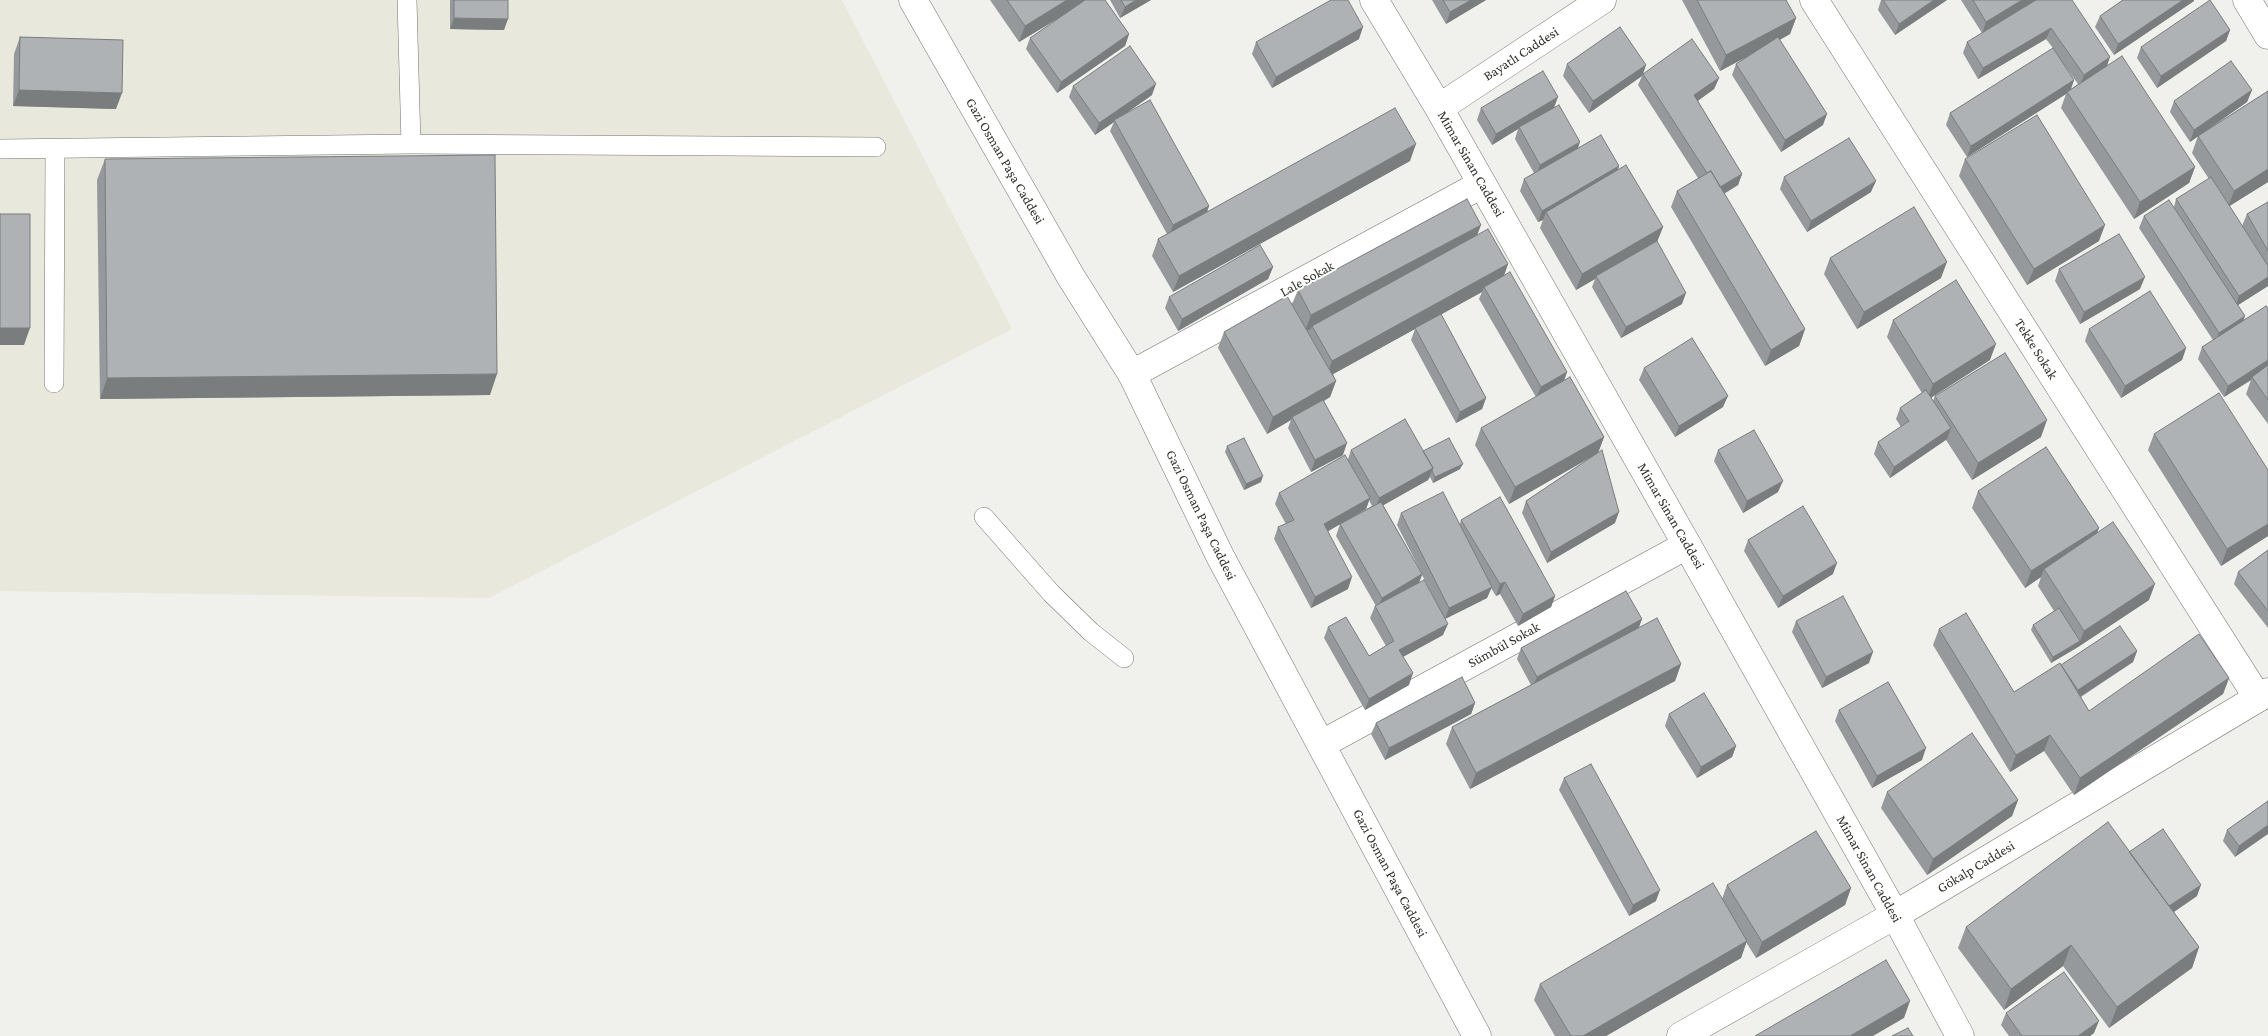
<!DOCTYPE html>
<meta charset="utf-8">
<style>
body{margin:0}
canvas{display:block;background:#f0f0ec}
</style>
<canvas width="2268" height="1036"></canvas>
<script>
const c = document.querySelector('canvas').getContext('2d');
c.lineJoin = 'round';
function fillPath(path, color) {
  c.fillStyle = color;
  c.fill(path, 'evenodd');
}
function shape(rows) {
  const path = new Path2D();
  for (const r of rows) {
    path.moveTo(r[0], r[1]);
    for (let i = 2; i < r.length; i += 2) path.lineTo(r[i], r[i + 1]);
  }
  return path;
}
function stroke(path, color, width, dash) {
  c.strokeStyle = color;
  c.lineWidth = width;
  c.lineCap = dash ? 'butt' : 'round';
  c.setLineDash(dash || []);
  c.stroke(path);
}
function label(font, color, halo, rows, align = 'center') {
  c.font = font + ' "Crimson Pro",serif';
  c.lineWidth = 4;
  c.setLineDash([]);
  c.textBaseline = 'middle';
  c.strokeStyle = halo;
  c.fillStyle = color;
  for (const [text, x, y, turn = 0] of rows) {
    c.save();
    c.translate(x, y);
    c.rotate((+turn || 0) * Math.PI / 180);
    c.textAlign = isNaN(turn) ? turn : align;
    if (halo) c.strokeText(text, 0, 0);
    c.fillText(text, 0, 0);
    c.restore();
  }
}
const built = shape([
 [0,0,842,0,1012,329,489,598,0,591]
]);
const service = shape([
 [407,0,411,144],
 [0,149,411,144,876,147],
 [54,383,55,149],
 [984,517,1051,593,1091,632,1124,658]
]);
const minor = shape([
 [1814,0,2258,698],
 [2247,0,2268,35],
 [1132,374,1482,184],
 [1322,744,1687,545]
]);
const tertiary = shape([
 [913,0,1071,277,1132,374,1220,556,1477,1036],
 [1374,0,1439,108,1687,545,1895,915,1960,1036],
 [1439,108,1602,0],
 [1681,1036,1895,915,2268,692]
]);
const wall = shape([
 [450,0,508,0,504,30,450,29],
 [990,0,1105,0,1129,34,1125,46,1057,93,1026,49,1030,38,1059,18,1019,42],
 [1110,0,1151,0,1120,18],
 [1432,0,1486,0,1446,24],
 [1682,0,1786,0,1796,18,1790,34,1780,40,1823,125,1781,152,1732,75,1736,64,1746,57,1720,71],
 [1881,0,1947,0,1895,35,1878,10],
 [1961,0,2072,0,2107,65,2195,167,2189,183,2134,219,2061,108,2066,94,1967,157,1946,125,1950,113,2053,48,2046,39,1978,79,1963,53,1967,42,1982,33],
 [2063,63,2078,84,2071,89,2074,80],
 [2123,0,2194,0,2194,1,2114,55,2095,27,2100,16],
 [2230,30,2226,41,2157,88,2137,58,2141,47],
 [20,37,116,109,13,106,14,54],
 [1359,39,1272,88,1252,54,1256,42],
 [1567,64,1646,65,1643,74,1719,78,1714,89,1698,101,1742,174,1738,185,1724,194,1805,329,1799,346,1765,366,1671,207,1677,191,1698,178,1638,85,1642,76,1589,113,1563,76],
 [1073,86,1152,95,1125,114,1209,206,1207,212,1410,161,1173,292,1152,256,1158,239,1167,234,1110,131,1114,122,1095,135,1069,97],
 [2252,90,2247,102,2190,142,2170,112,2174,101],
 [2268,91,2268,182,2229,206,2242,226,2247,214,2268,202,2268,286,2238,305,2243,320,2268,308,2268,424,2246,394,2251,380,2224,397,2198,359,2202,347,2213,340,2139,228,2144,216,2174,207,2176,199,2209,179,2192,153,2198,136],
 [1554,107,1577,148,1619,166,1618,170,1663,227,1657,242,1682,304,1621,338,1592,287,1595,279,1576,290,1540,228,1543,220,1538,222,1520,191,1524,179,1534,173,1515,139,1518,129,1492,145,1477,120,1481,108],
 [105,159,490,395,100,399,97,180],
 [1965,159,2099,241,2027,285,1959,176],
 [1784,177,1871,192,1807,232,1780,189],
 [1477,235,1508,264,1504,275,1567,372,1564,381,1604,437,1598,453,1615,523,1547,563,1522,513,1526,501,1597,454,1509,504,1475,445,1481,428,1536,397,1479,299,1482,292,1441,314,1486,398,1482,409,1456,423,1411,340,1415,329,1333,374,1336,381,1330,397,1324,401,1343,455,1311,472,1288,428,1291,420,1267,434,1218,348,1224,332,1292,304,1298,290],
 [1830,258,1941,278,1857,329,1824,274],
 [1273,267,1268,279,1178,331,1165,308,1169,297],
 [2059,269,2140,289,2080,324,2055,281],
 [1893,320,1990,360,1931,398,1933,401,1935,396,2041,437,1972,480,1946,440,1890,478,1874,454,1878,442,1901,427,1896,419,1900,408,1922,393,1887,337],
 [2089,329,2186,348,2182,360,2121,398,2085,341],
 [1644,368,1723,407,1675,437,1639,380],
 [2154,434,2268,470,2268,536,2221,566,2148,450],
 [1227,446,1261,482,1244,490,1225,452],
 [1351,450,1423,451,1460,469,1433,483,1430,477,1428,480,1383,505,1422,574,1397,525,1401,513,1460,524,1461,520,1555,596,1551,607,1518,626,1500,594,1496,596,1491,588,1487,598,1445,619,1443,635,1403,657,1409,685,1365,710,1324,638,1328,627,1369,656,1386,646,1370,618,1375,606,1376,606,1336,536,1340,524,1372,506,1369,500,1366,509,1328,531,1348,589,1311,608,1274,539,1278,527,1286,524,1275,504,1279,493,1348,459],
 [1422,575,1442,614,1419,583],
 [1718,450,1778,492,1743,513,1714,461],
 [1978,491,2097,533,2149,600,2078,647,2051,663,2031,630,2033,625,2054,611,2038,586,2041,577,2025,588,1972,508],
 [1748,540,1833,574,1778,608,1744,551],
 [2268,550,2268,628,2234,584,2238,572],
 [1642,619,1638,628,1681,664,1675,681,1470,789,1446,744,1452,727,1531,685,1517,659,1521,648],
 [1796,621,1869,663,1822,688,1792,632],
 [1939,629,2014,692,2061,665,2137,651,2133,662,2081,697,2089,711,2229,678,2223,694,2074,795,2044,751,2010,772,1933,645],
 [1475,703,1471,714,1385,760,1371,734,1376,723],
 [1839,710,1922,760,1872,788,1835,721],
 [1669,714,1736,746,1732,757,1697,778,1665,726],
 [1564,778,1656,901,1629,916,1559,790],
 [1887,792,2018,800,2012,816,1927,875,1881,808],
 [2268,801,2235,857,2223,841,2227,830],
 [2129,852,2197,896,2174,912,2199,947,2192,968,2109,1028,2063,966,2004,1010,1958,948,1966,927],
 [1727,885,1851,888,1845,905,1756,958,1746,942,1741,958,1606,1036,1555,1036,1534,1000,1540,984,1722,899],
 [2006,1013,2094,1033,2090,1036,2009,1036,2001,1025]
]);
const shadedWall = shape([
 [1067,0,1088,0,1019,42,1025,26],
 [1136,0,1151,0,1120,18,1125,7],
 [1471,0,1486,0,1446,24,1450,12],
 [1934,0,1947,0,1895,35,1899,24],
 [2022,0,2037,0,1982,34,1986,22],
 [2183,0,2194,0,2194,1,2114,55,2118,44],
 [454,18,508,19,504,30,450,29],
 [1796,18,1790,34,1720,71,1726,55],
 [1363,27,1359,39,1272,88,1276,77],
 [2051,28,2046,39,1978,79,1983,68],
 [2230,30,2226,41,2157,88,2161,76],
 [1129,34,1125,46,1057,93,1061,82],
 [2110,57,2106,69,2080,86,2084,75],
 [1646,65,1642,76,1589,113,1593,101],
 [1719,78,1714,89,1690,106,1694,95],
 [2074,80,2070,91,2067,92,2066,94,1967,157,1971,146],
 [1156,84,1152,95,1115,121,1114,120,1114,122,1095,135,1099,123],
 [19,90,122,93,116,109,13,106],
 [2252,90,2247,102,2190,142,2194,130],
 [1558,97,1554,108,1519,127,1518,129,1492,145,1496,134],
 [1827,114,1823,125,1781,152,1785,140],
 [1580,142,1576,154,1536,176,1540,165],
 [1416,144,1410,161,1173,292,1179,276],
 [1619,166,1615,178,1546,212,1543,220,1538,222,1542,211],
 [2195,167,2189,183,2134,219,2140,202],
 [2268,169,2268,182,2228,207,2234,191],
 [1742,174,1738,185,1713,200,1717,189],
 [1876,181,1871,192,1807,232,1811,221],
 [1209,206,1205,217,1169,237,1173,225],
 [1481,225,1475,241,1312,326,1311,329,1305,331,1311,315],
 [2105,225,2099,241,2027,285,2034,269],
 [1663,227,1656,244,1596,276,1595,279,1576,290,1582,274],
 [1947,262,1941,278,1857,329,1864,312],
 [1508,264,1502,281,1484,287,1482,292,1326,378,1332,361],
 [1273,267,1268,279,1178,331,1182,319],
 [2145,277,2140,289,2080,324,2084,312],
 [2268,277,2268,286,2235,307,2239,296],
 [1686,293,1682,304,1621,338,1626,327],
 [2245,316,2241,328,2215,344,2219,333],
 [0,328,30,328,24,345,0,345],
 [1805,329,1799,346,1765,366,1771,350],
 [1996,344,1990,360,1927,400,1933,384],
 [2186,348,2182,360,2121,398,2125,386],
 [2268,360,2268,369,2252,377,2251,380,2224,397,2228,386],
 [1567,372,1563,383,1536,398,1541,387],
 [497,374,490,395,100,399,107,378],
 [1336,381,1330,397,1293,419,1292,417,1291,420,1267,434,1273,417],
 [1728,396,1723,407,1675,437,1679,426],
 [1486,398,1482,409,1456,423,1460,412],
 [2047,420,2041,437,1972,480,1978,463],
 [1951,428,1947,439,1890,478,1894,467],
 [1604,437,1598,453,1509,504,1515,487],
 [1347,443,1343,455,1311,472,1315,460],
 [1463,464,1460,469,1433,483,1435,477],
 [1433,468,1428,480,1375,510,1379,498],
 [1263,476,1261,482,1244,490,1246,484],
 [1783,481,1778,492,1743,513,1747,501],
 [1370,498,1366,509,1320,536,1324,524],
 [1619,512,1615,523,1547,563,1551,552],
 [2268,524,2268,536,2221,566,2227,549],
 [2099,528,2093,544,2044,569,2041,577,2025,588,2031,571],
 [1837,563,1833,574,1778,608,1783,596],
 [1422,574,1418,586,1378,609,1382,598],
 [1352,577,1348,589,1311,608,1315,597],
 [1505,582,1500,594,1496,596,1500,584],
 [2155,584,2149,600,2078,647,2051,663,2053,657,2080,641,2084,631],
 [1492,587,1487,598,1445,619,1449,608],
 [1555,596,1551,607,1518,626,1523,614],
 [1642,619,1638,630,1532,688,1537,677],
 [1448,624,1443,635,1395,661,1399,650],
 [2137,651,2133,662,2073,701,2078,690],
 [1873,652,1869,663,1822,688,1826,677],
 [1681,664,1675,681,1470,789,1476,773],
 [1413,673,1409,685,1365,710,1369,699],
 [2229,678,2223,694,2074,795,2080,778],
 [1475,703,1471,714,1385,760,1389,748],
 [2050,735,2044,751,2010,772,2016,755],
 [1736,746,1732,757,1697,778,1701,767],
 [1926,748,1922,760,1872,788,1877,776],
 [2018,800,2012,816,1927,875,1933,859],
 [2268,825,2268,834,2235,857,2239,846],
 [2201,885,2197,896,2159,922,2163,910],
 [1851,888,1845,905,1756,958,1762,942],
 [1660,890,1656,901,1629,916,1633,905],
 [1747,941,1741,958,1606,1036,1583,1036],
 [2071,945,2063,966,2004,1010,2011,989],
 [2199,947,2192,968,2109,1028,2117,1007],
 [1910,1001,1904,1018,1873,1036,1850,1036],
 [2099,1021,2094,1033,2090,1036,2078,1036]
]);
const building = shape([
 [454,0,508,0,508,19,454,18,454,0],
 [1007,0,1067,0,1025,26,1007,0],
 [1085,0,1105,0,1129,34,1061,82,1030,38,1085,0],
 [1121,0,1136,0,1125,7,1121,0],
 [1331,0,1348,0,1363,27,1276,77,1256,42,1331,0],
 [1443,0,1471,0,1450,12,1443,0],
 [1697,0,1786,0,1796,18,1726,55,1697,0],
 [1883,0,1934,0,1899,24,1883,0],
 [1973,0,2022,0,1986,22,1973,0],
 [2036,0,2072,0,2110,57,2084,75,2051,28,1983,68,1967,42,2036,0],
 [2123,0,2183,0,2118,44,2100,16,2123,0],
 [2210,0,2230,30,2161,76,2141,47,2210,0],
 [1620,27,1646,65,1593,101,1567,64,1620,27],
 [20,37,123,40,122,93,19,90,20,37],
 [1778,37,1827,114,1785,140,1736,64,1778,37],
 [1692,39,1719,78,1694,95,1742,174,1720,187,1711,171,1707,173,1643,74,1692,39],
 [1130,46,1156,84,1099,123,1073,86,1130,46],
 [2053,48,2074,80,1971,146,1950,113,2053,48],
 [2122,56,2195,167,2140,202,2067,92,2122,56],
 [2231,61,2252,90,2194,130,2174,101,2231,61],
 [1543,71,1558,97,1496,134,1481,108,1543,71],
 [2268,91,2268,169,2234,191,2198,136,2268,91],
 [1150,100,1209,206,1173,225,1114,120,1150,100],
 [1559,105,1580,142,1540,165,1519,127,1559,105],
 [1395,108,1416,144,1179,276,1158,239,1395,108],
 [2037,115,2105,225,2034,269,1965,159,2037,115],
 [1601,135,1619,166,1542,211,1524,179,1601,135],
 [1849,138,1876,181,1811,221,1784,177,1849,138],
 [495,155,497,374,107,378,105,159,495,155],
 [1626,165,1663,227,1582,274,1546,212,1626,165],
 [1711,171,1805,329,1771,350,1677,191,1711,171],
 [2211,177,2268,266,2268,277,2239,296,2176,199,2211,177],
 [1467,199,1481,225,1311,315,1298,290,1467,199],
 [2169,200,2245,316,2219,333,2144,216,2169,200],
 [2268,202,2268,251,2247,214,2268,202],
 [1914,207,1947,262,1864,312,1830,258,1914,207],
 [0,214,30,214,30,328,0,328,0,214],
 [1488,229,1508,264,1332,361,1312,326,1488,229],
 [2119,234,2145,277,2084,312,2059,269,2119,234],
 [1657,241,1686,293,1626,327,1596,276,1657,241],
 [1260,245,1273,267,1182,319,1169,297,1260,245],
 [1510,272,1567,372,1541,387,1484,287,1510,272],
 [1956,280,1996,344,1933,384,1893,320,1956,280],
 [2150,291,2186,348,2125,386,2089,329,2150,291],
 [1287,296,1336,381,1273,417,1224,332,1287,296],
 [2266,306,2268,308,2268,360,2228,386,2202,347,2266,306],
 [1441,314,1486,398,1460,412,1415,328,1441,314],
 [1692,338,1728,396,1679,426,1644,368,1692,338],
 [2005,353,2047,420,1978,463,1935,396,2005,353],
 [2268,365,2268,400,2252,377,2268,365],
 [1570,377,1604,437,1515,487,1481,428,1570,377],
 [1926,390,1951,428,1894,467,1878,442,1909,421,1900,408,1926,390],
 [2219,393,2268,470,2268,524,2227,549,2154,434,2219,393],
 [1323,400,1347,443,1315,460,1292,417,1323,400],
 [1405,419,1433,468,1379,498,1351,450,1405,419],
 [1754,430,1783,481,1747,501,1718,450,1754,430],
 [1244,438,1263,476,1246,484,1227,446,1244,438],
 [1449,438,1463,464,1435,477,1432,471,1433,468,1423,451,1449,438],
 [2046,447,2099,528,2031,571,1978,491,2046,447],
 [1602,450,1619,512,1551,552,1526,501,1602,450],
 [1345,455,1370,498,1324,524,1352,577,1315,597,1278,527,1294,520,1279,493,1345,455],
 [1443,492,1492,587,1449,608,1401,513,1443,492],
 [1500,497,1555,596,1523,614,1505,582,1500,584,1461,520,1500,497],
 [1381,502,1422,574,1382,598,1340,524,1381,502],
 [1803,506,1837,563,1783,596,1748,540,1803,506],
 [2113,522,2155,584,2084,631,2044,569,2113,522],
 [2268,550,2268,611,2238,572,2268,550],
 [1424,580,1448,624,1399,650,1413,673,1369,699,1328,627,1346,617,1369,656,1394,641,1375,606,1424,580],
 [1626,591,1642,619,1537,677,1521,648,1626,591],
 [1843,596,1873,652,1826,677,1796,621,1843,596],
 [2059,608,2080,641,2053,657,2033,625,2059,608],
 [1966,613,2014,692,2060,663,2089,711,2199,634,2229,678,2080,778,2050,735,2016,755,1939,629,1966,613],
 [1657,618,1681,664,1476,773,1452,727,1657,618],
 [2120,626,2137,651,2078,690,2061,665,2120,626],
 [1462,677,1475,703,1389,748,1376,723,1462,677],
 [1888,682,1926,748,1877,776,1839,710,1888,682],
 [1704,693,1736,746,1701,767,1669,714,1704,693],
 [1972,733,2018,800,1933,859,1887,792,1972,733],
 [1591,764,1660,890,1633,905,1564,778,1591,764],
 [2268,801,2268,825,2239,846,2227,830,2268,801],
 [2108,822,2199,947,2117,1007,2071,945,2011,989,1966,927,2108,822],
 [2163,829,2201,885,2169,906,2129,852,2163,829],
 [1816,831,1851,888,1762,942,1727,885,1816,831],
 [1713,883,1747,941,1583,1036,1571,1036,1540,984,1713,883],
 [1886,960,1910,1001,1850,1036,1755,1036,1886,960],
 [2064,972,2099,1021,2078,1036,2022,1036,2006,1013,2064,972],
 [1908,1028,1913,1036,1892,1036,1908,1028]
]);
const streetNames = [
 ["Bayatlı Caddesi",1521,54,-33],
 ["Gazi Osman Paşa Caddesi",1005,161,60],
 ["Mimar Sinan Caddesi",1471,164,60],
 ["Lale Sokak",1307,279,-29],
 ["Tekke Sokak",2036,349,58],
 ["Gazi Osman Paşa Caddesi",1201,515,64],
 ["Mimar Sinan Caddesi",1671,516,60],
 ["Sümbül Sokak",1504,645,-29],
 ["Gökalp Caddesi",1976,867,-31],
 ["Mimar Sinan Caddesi",1869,869,61],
 ["Gazi Osman Paşa Caddesi",1390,873,62]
];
fillPath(built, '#e8e8dc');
stroke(service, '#747470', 20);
stroke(minor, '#747470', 29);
stroke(tertiary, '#747470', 29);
stroke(service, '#fff', 19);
stroke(minor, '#fff', 28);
stroke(tertiary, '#fff', 28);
fillPath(wall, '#96999b');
fillPath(shadedWall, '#7a7d7e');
fillPath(building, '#aeb2b4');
stroke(building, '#7a7d7e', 1);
label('14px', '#30302f', '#fffffe', streetNames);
</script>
